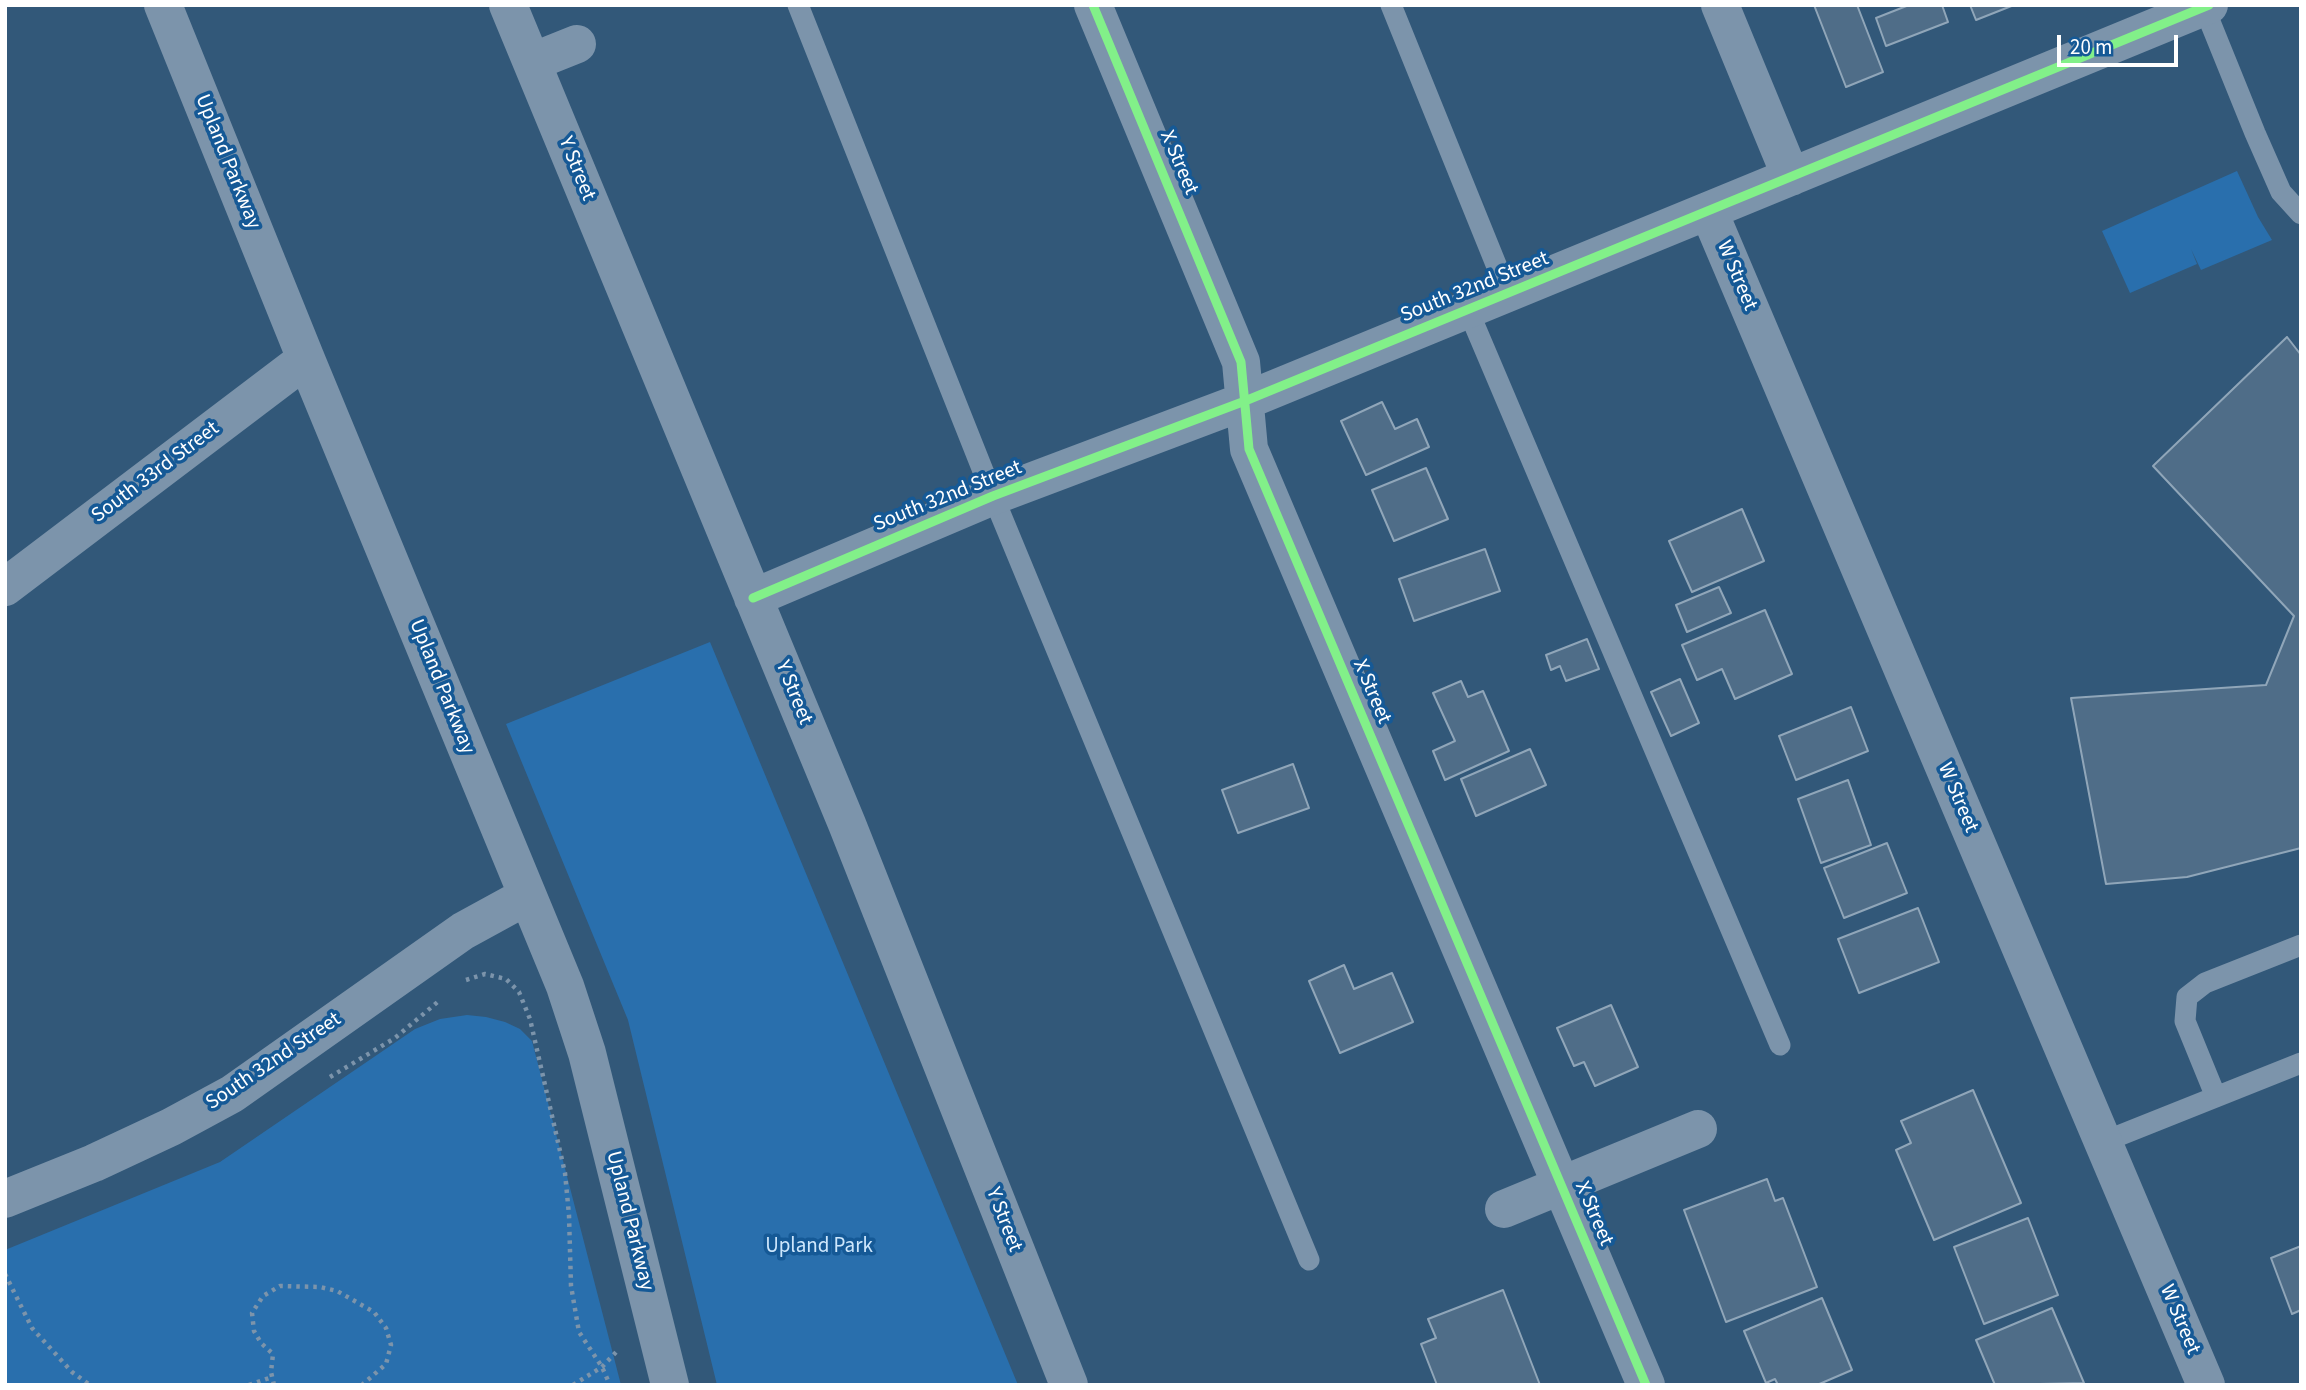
<!DOCTYPE html>
<style>
body{margin:0}
#map{position:relative;width:2306px;height:1390px;overflow:hidden;background:#325879;font-family:"Source Sans 3",sans-serif}
canvas{display:block}
.frame{position:absolute;inset:0;border:7px solid #fff;pointer-events:none}
.scale{position:absolute;left:2057px;top:35px;width:121px;height:32px;box-sizing:border-box;border:4px solid #fff;border-top:0;padding-left:9px;font-size:21px;line-height:24px;white-space:nowrap;color:#fff;-webkit-text-stroke:5px #155996;paint-order:stroke}
</style>
<div id="map">
<canvas width="2306" height="1390"></canvas>
<div class="frame"></div>
<div class="scale">20 m</div>
</div>
<script>
const c = document.querySelector('canvas').getContext('2d');
c.lineJoin = 'round';
function fillPath(path, color) {
  c.fillStyle = color;
  c.fill(path, 'evenodd');
}
function shape(rows) {
  const path = new Path2D();
  for (const r of rows) {
    path.moveTo(r[0], r[1]);
    for (let i = 2; i < r.length; i += 2) path.lineTo(r[i], r[i + 1]);
  }
  return path;
}
function stroke(path, color, width, dash) {
  c.strokeStyle = color;
  c.lineWidth = width;
  c.lineCap = dash ? 'butt' : 'round';
  c.setLineDash(dash || []);
  c.stroke(path);
}
function label(font, color, halo, rows, align = 'center') {
  c.font = font + ' "Source Sans 3",sans-serif';
  c.lineWidth = 7;
  c.setLineDash([]);
  c.textBaseline = 'middle';
  c.strokeStyle = halo;
  c.fillStyle = color;
  for (const [text, x, y, turn = 0] of rows) {
    c.save();
    c.translate(x, y);
    c.rotate((+turn || 0) * Math.PI / 180);
    c.textAlign = isNaN(turn) ? turn : align;
    if (halo) c.strokeText(text, 0, 0);
    c.fillText(text, 0, 0);
    c.restore();
  }
}
const green = shape([
 [2237,171,2258,217,2272,240,2201,270,2191,249,2197,264,2130,293,2102,231],
 [710,642,1018,1385,717,1385,628,1020,506,724],
 [467,1015,486,1017,505,1022,520,1029,532,1041,621,1385,5,1385,5,1250,220,1162,415,1029,440,1019]
]);
const building = shape([
 [1814,5,1857,5,1883,72,1846,87,1814,5],
 [1909,5,1942,5,1948,22,1886,46,1876,18,1909,5],
 [1970,5,2014,5,1976,20,1970,5],
 [2287,337,2301,355,2301,848,2187,877,2106,884,2071,698,2266,685,2294,616,2153,466,2287,337],
 [1382,402,1395,429,1417,419,1429,447,1366,475,1341,421,1382,402],
 [1426,468,1448,519,1394,541,1372,490,1426,468],
 [1742,509,1764,561,1692,592,1669,541,1742,509],
 [1485,549,1500,591,1414,621,1399,579,1485,549],
 [1719,587,1731,613,1687,632,1676,605,1719,587],
 [1765,610,1792,674,1735,699,1722,669,1697,680,1682,645,1765,610],
 [1587,639,1599,669,1566,681,1560,666,1551,670,1546,655,1587,639],
 [1680,679,1699,723,1671,736,1651,692,1680,679],
 [1461,681,1468,697,1483,691,1509,751,1445,780,1433,751,1455,741,1433,693,1461,681],
 [1851,707,1868,751,1796,780,1779,736,1851,707],
 [1530,749,1546,785,1476,816,1461,779,1530,749],
 [1293,764,1309,808,1238,833,1222,790,1293,764],
 [1848,780,1871,845,1821,863,1798,799,1848,780],
 [1887,843,1907,893,1844,918,1824,868,1887,843],
 [1918,908,1939,962,1859,993,1838,939,1918,908],
 [1344,965,1354,989,1392,973,1413,1022,1340,1053,1309,981,1344,965],
 [1611,1005,1638,1067,1595,1086,1584,1062,1574,1066,1557,1028,1611,1005],
 [1973,1090,2021,1203,1934,1240,1896,1150,1911,1143,1901,1121,1973,1090],
 [1767,1179,1775,1201,1783,1198,1817,1287,1726,1322,1684,1210,1767,1179],
 [2028,1218,2058,1295,1984,1324,1954,1247,2028,1218],
 [2301,1246,2301,1310,2292,1314,2271,1258,2301,1246],
 [1503,1290,1540,1385,1437,1385,1421,1344,1436,1338,1428,1319,1503,1290],
 [1822,1298,1852,1370,1817,1385,1778,1385,1775,1379,1766,1383,1744,1331,1822,1298],
 [2052,1308,2084,1383,1995,1385,1976,1340,2052,1308]
]);
const path = shape([
 [466,980,485,974,506,979,519,992,530,1019,565,1173,569,1215,571,1286,579,1332,602,1367,610,1385],
 [330,1077,395,1038,440,1000],
 [5,1274,32,1328,72,1372,90,1385],
 [249,1385,272,1377],
 [274,1385,271,1372,273,1354,261,1343,254,1331,252,1313,263,1296,280,1286,320,1287,337,1291,374,1312,386,1328,391,1345,386,1364,362,1385],
 [573,1385,602,1367,619,1349]
]);
const service = shape([
 [798,5,993,496,1309,1260],
 [1391,5,1508,294],
 [2204,7,2255,133,2281,192,2301,214],
 [1468,310,1780,1045],
 [2216,1097,2185,1021,2187,997,2205,983,2301,945],
 [2103,1142,2301,1063]
]);
const minor = shape([
 [163,5,306,359,565,986,587,1053,670,1385],
 [508,5,847,824,1069,1385],
 [1093,5,1241,362,1249,449,1646,1385],
 [1720,5,1791,177],
 [532,62,577,44],
 [1709,212,2206,1385],
 [5,587,306,359],
 [753,598,993,496,1245,401,2209,5],
 [5,1199,94,1163,171,1127,232,1094,463,931,527,896],
 [1504,1209,1698,1129]
]);
const cycleway = shape([
 [1093,5,1241,362,1249,449,1646,1385],
 [753,598,993,496,1245,401,2209,5]
]);
const streetNames = [
 ["Upland Parkway",227,162,68],
 ["X Street",1178,163,67],
 ["Y Street",576,169,68],
 ["W Street",1736,276,67],
 ["South 32nd Street",1475,288,-22],
 ["South 33rd Street",156,473,-37],
 ["South 32nd Street",948,497,-22],
 ["Upland Parkway",441,687,68],
 ["X Street",1371,692,67],
 ["Y Street",793,693,68],
 ["W Street",1957,798,67],
 ["South 32nd Street",274,1062,-34],
 ["X Street",1593,1214,67],
 ["Y Street",1003,1220,69],
 ["Upland Parkway",629,1221,76],
 ["W Street",2179,1320,67]
];
const parkNames = [
 ["Upland Park",819,1247]
];
fillPath(green, '#296fad');
fillPath(building, '#4f6d88');
stroke(building, '#90a6b9', 2);
stroke(path, '#7c94ab', 4.5, [3.5, 5]);
stroke(service, '#7c94ab', 21);
stroke(minor, '#7c94ab', 38);
stroke(cycleway, '#82f089', 9);
label('21px', '#fff', '#155996', streetNames);
label('21px', '#cee7fc', '#155996', parkNames);
</script>
